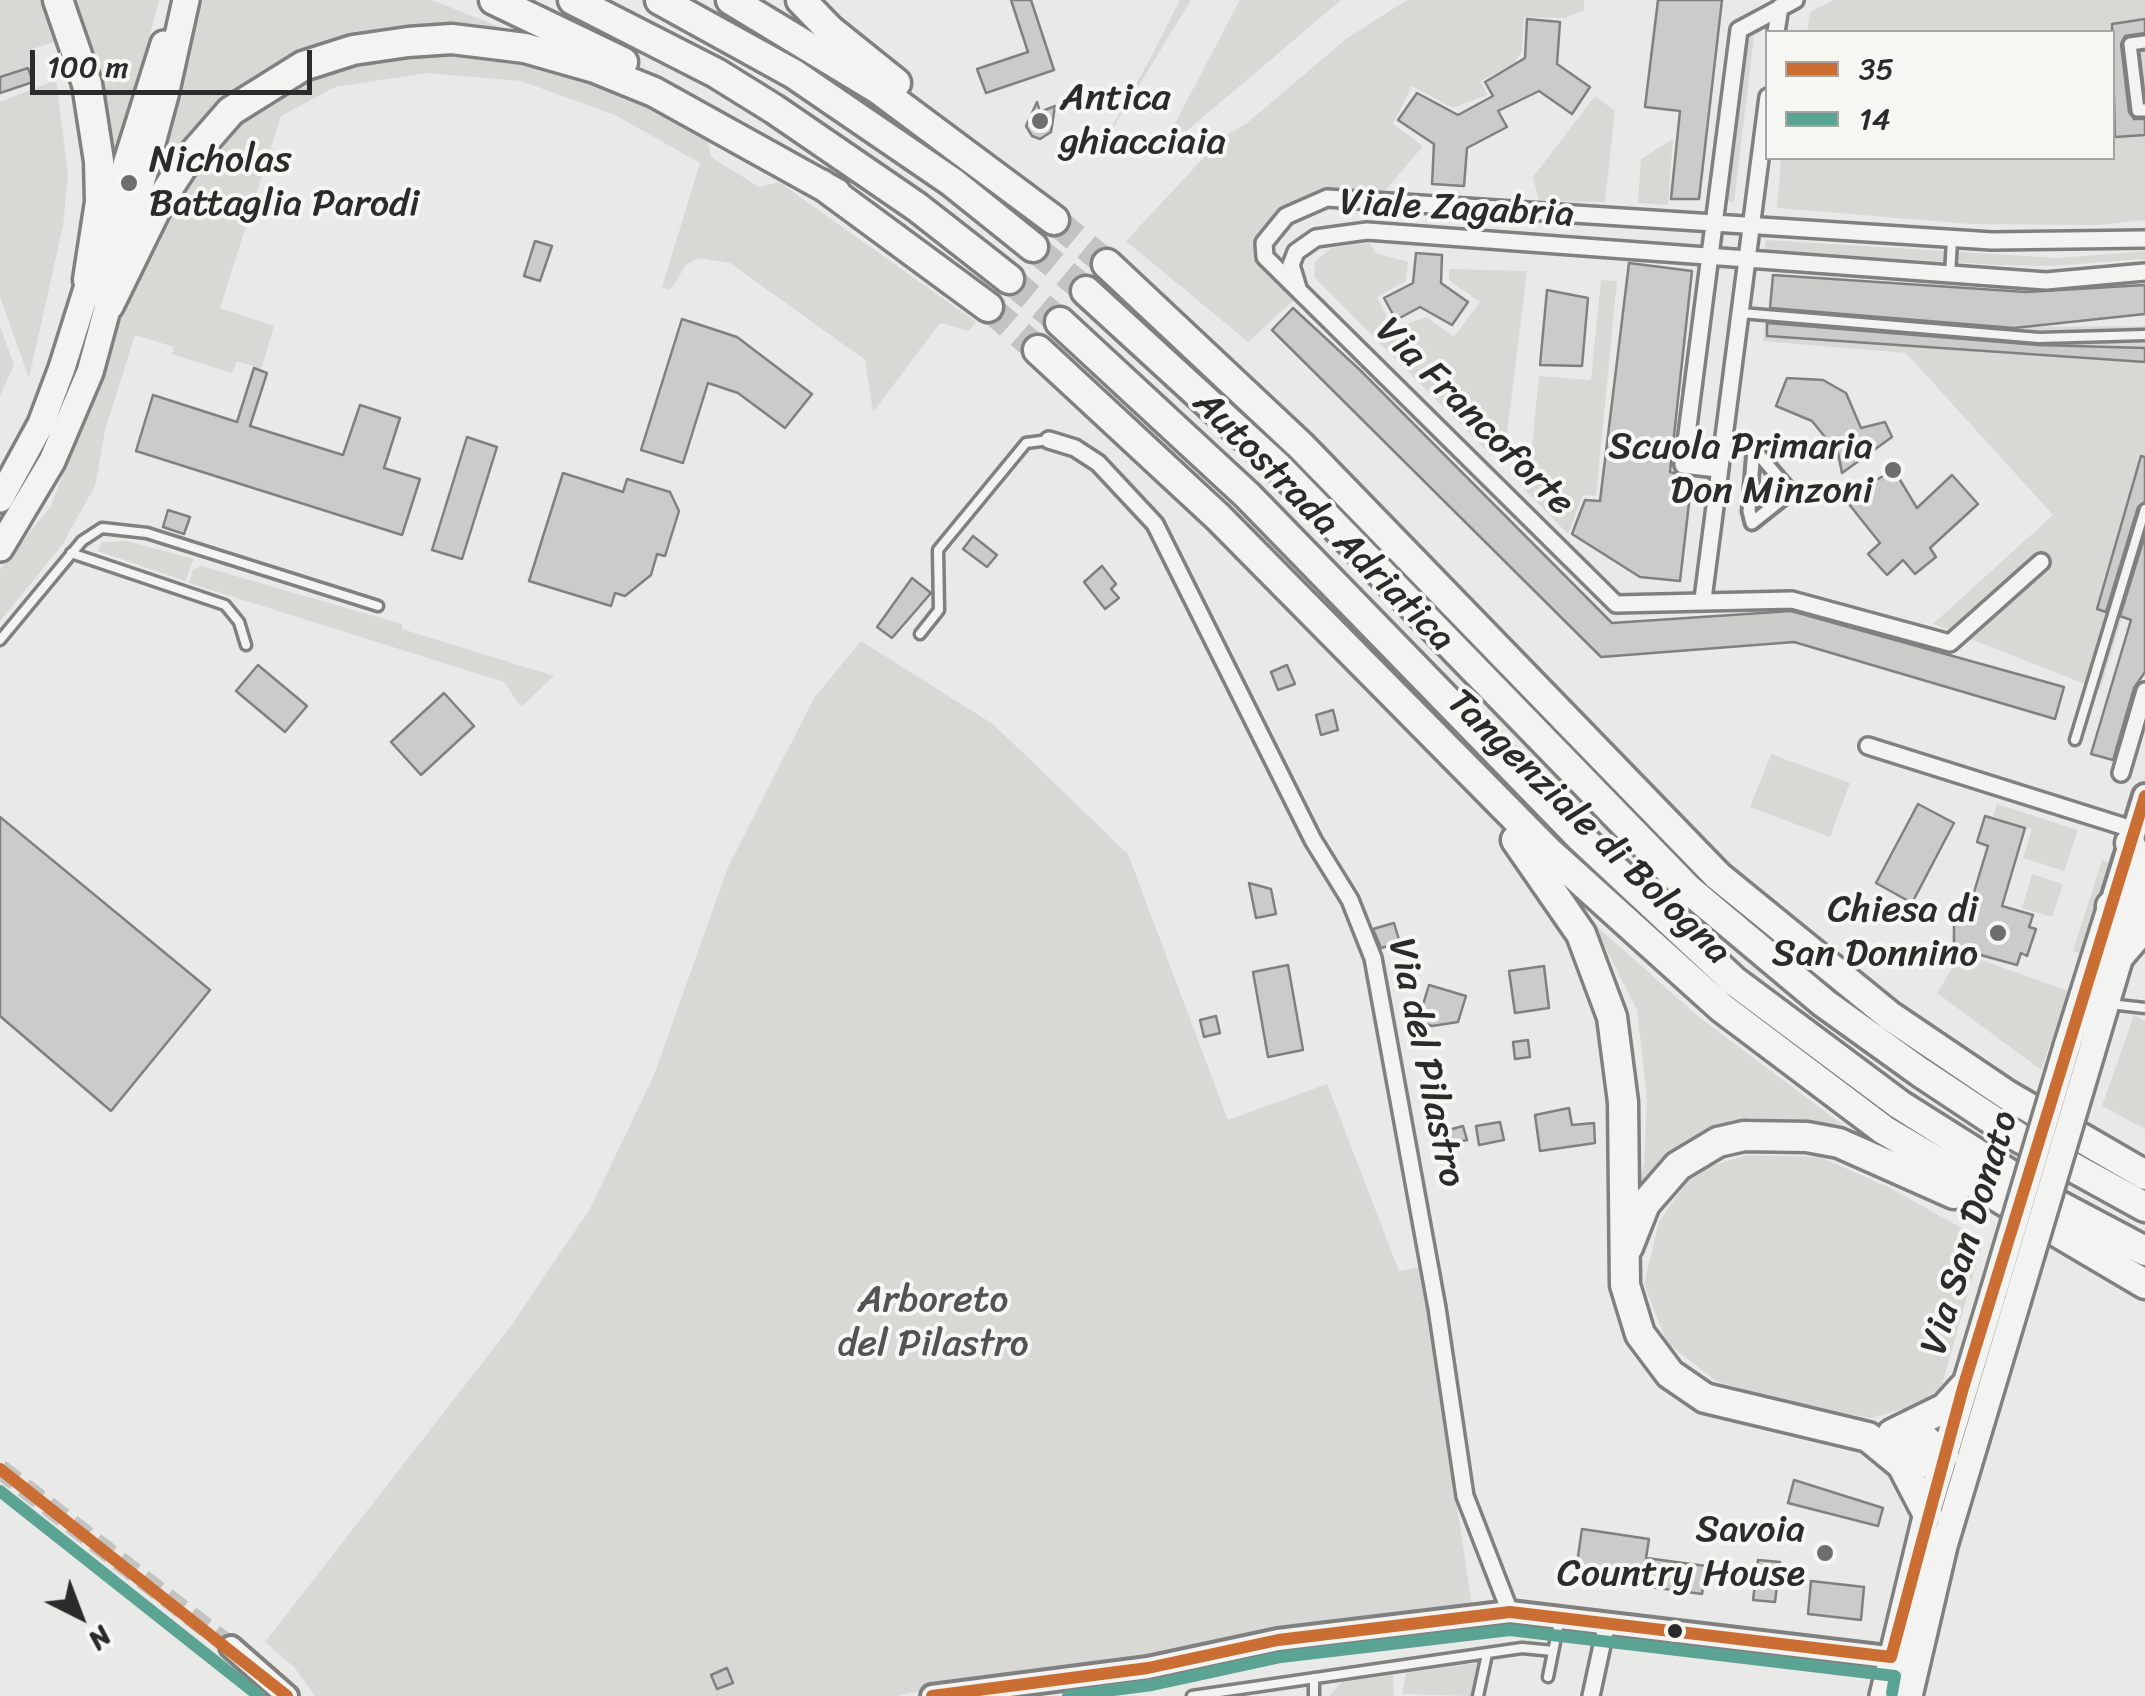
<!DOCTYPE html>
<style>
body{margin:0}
#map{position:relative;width:2145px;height:1696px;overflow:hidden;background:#e9e9e7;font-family:Sriracha,sans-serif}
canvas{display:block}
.legend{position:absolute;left:1765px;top:30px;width:350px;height:130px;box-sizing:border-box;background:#f6f6f2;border:2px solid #a5a5a2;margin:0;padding:12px 18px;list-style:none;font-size:30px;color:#2b2b2b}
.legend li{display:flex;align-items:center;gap:20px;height:50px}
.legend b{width:50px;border:2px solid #a5a5a2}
.north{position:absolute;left:30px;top:1566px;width:100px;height:100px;-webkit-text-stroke:8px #f6f6f2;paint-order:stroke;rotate:138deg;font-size:28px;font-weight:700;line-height:40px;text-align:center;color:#2b2b2b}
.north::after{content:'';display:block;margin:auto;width:35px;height:45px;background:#2b2b2b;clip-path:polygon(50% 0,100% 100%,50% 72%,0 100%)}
.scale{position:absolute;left:30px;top:50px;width:282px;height:45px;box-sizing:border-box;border:5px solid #2b2b2b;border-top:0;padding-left:12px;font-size:30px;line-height:35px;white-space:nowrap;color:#2b2b2b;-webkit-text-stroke:8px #f6f6f2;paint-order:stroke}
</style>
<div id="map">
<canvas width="2145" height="1696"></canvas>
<ul class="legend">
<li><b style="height:12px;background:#cb6e33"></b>35</li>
<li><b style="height:12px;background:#5ba494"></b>14</li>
</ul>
<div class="north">N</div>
<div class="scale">100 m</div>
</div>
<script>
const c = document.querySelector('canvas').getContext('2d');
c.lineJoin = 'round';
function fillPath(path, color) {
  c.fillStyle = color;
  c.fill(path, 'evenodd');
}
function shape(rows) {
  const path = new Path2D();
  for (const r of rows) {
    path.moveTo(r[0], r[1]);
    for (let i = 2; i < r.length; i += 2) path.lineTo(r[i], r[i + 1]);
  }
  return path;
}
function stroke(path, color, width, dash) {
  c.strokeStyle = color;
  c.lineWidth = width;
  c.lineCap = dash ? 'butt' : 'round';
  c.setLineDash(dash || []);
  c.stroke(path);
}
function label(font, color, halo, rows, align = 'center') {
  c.font = font + ' Sriracha,sans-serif';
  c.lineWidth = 8;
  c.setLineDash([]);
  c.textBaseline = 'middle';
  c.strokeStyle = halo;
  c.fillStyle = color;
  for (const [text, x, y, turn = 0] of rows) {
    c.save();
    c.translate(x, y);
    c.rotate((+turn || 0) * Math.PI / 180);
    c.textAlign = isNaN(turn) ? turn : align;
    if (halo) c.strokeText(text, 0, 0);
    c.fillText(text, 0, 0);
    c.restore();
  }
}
const green = shape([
 [0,0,42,0,62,40,32,49,36,64,0,76],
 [69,0,159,0,112,183],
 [203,0,432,0,525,37,301,55,138,215],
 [1180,0,1191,0,1091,164,1149,61],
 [1240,0,1341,0,1175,141,1173,127],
 [1407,0,1584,0,1584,10,1565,18,1524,17,1522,51,1514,63,1481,81,1487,95,1453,108,1412,86,1393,124,1423,146,1384,192,1350,189,1316,194,1282,209,1252,243,1258,261,1295,299,1248,342,1126,241,1223,137,1247,123,1346,39],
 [1834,0,2145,0,2145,220,2098,225,1970,224,1777,208,1781,158,2112,158,2112,32,1807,32,1810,12],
 [1745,36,1754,37,1734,202,1725,200],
 [417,52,467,53,545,65,645,104,707,138,711,157,759,187,779,182,976,322,969,331,940,323,873,412,865,360,730,263,699,258,687,264,670,290,662,287,700,163,615,115,521,81,428,73,335,87,281,116,220,308,274,326,261,369,237,361,232,373,172,354,174,347,135,335,105,430,95,486,62,545,0,621,0,569,51,506,147,249,191,168,239,117,316,70],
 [56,80,68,174,63,226,29,378,0,297,0,102],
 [1595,96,1615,111,1605,202,1539,201,1533,177],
 [1673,139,1668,205,1638,203,1641,159],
 [1766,240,2057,258,2145,251,2145,259,2053,266,1998,265,1764,250],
 [1369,243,1376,253,1408,262,1406,281,1377,297,1393,329,1427,317,1454,337,1480,302,1449,280,1449,269,1527,271,1505,450,1491,455,1314,277,1315,262,1331,248],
 [1601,280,1617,281,1596,496,1583,495,1568,534,1520,485,1532,447,1539,376,1591,380],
 [1766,318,2001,327,2145,326,2145,540,2100,690,1933,624,2053,515,1906,353,1763,341],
 [0,326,14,365,0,396],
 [127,541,194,559,185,581,98,551,102,542],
 [201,566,402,624,402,629,554,676,521,707,504,682,189,583,193,570],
 [861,641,993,724,1128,854,1228,1120,1327,1084,1399,1271,1421,1267,1472,1606,1236,1638,1150,1657,977,1679,897,1696,315,1696,295,1668,265,1642,511,1326,591,1207,654,1075,728,867,814,698],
 [1771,754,1850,783,1830,837,1750,807],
 [1997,804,2078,830,2064,871,2023,858,2032,829,1993,816],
 [2102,860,2111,863,2082,954,2073,951],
 [2032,874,2063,884,2052,917,2022,908],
 [1593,923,1699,1017,1843,1125,1751,1118,1705,1130,1665,1161,1636,1196,1644,1163,1647,1100,1637,1010],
 [1970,956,2068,991,2041,1070,1937,993,1954,965,1963,967],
 [2134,1015,2145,1021,2145,1129,2102,1106],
 [1748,1155,1820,1157,1890,1188,1983,1240,1941,1388,1913,1406,1871,1418,1801,1407,1716,1381,1667,1343,1644,1284,1659,1222,1694,1171],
 [1477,1663,1472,1696,1402,1694,1406,1673],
 [1393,1675,1394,1696,1329,1696,1342,1682]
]);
const building = shape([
 [1011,0,1031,0,1054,70,986,93,977,69,1028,52,1011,0],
 [1658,0,1722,0,1699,199,1671,199,1680,111,1645,107,1658,0],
 [1527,19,1560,22,1557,64,1590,87,1572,114,1539,91,1498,111,1507,127,1467,148,1464,186,1432,184,1434,144,1398,120,1417,93,1458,115,1493,96,1485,82,1525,58,1527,19],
 [2145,19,2145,33,2125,36,2121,44,2129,112,2134,119,2145,119,2145,135,2115,137,2112,24,2145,19],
 [28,68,33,82,0,93,0,77,28,68],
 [1037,102,1040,112,1055,106,1051,132,1040,139,1032,136,1026,126,1037,102],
 [535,241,552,246,540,281,524,276,535,241],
 [1416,253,1442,255,1441,283,1468,302,1452,325,1420,307,1396,320,1384,298,1413,283,1416,253],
 [1629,263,1692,271,1670,472,1692,477,1680,581,1640,577,1572,534,1585,500,1600,501,1629,263],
 [1773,275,2026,292,2145,285,2145,314,2014,328,1770,308,1773,275],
 [1547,290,1588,298,1582,366,1540,365,1547,290],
 [1293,308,1360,370,1612,623,1791,611,2064,687,2055,719,1794,642,1601,657,1272,330,1293,308],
 [682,319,737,337,812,394,785,428,738,393,708,383,683,463,641,450,682,319],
 [1767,323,2038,345,2145,348,2145,362,1767,336,1767,323],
 [254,368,267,373,250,426,343,455,360,405,400,418,384,468,420,479,402,535,136,451,153,395,237,422,254,368],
 [1787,378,1823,380,1846,393,1861,428,1885,422,1892,437,1842,473,1838,453,1812,421,1776,406,1787,378],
 [467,437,497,447,462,559,432,550,467,437],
 [2141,456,2145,457,2145,502,2138,507,2106,612,2097,609,2141,456],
 [1894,470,1917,508,1952,475,1978,504,1930,548,1936,557,1915,574,1903,560,1887,575,1868,554,1880,543,1844,498,1894,470],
 [563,473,623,492,627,479,670,492,679,511,665,556,657,554,651,575,625,596,615,593,611,606,529,581,563,473],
 [168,510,190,517,184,534,163,527,168,510],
 [2145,535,2145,672,2134,688,2113,760,2091,754,2131,620,2120,616,2145,535],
 [973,536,997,555,987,567,963,549,973,536],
 [1102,566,1116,584,1111,589,1119,598,1105,609,1084,582,1102,566],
 [912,578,931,593,892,638,877,627,912,578],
 [258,665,307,706,285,732,236,691,258,665],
 [1287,665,1295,684,1278,690,1271,672,1287,665],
 [444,693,474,726,421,775,391,742,444,693],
 [1333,710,1338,730,1321,735,1316,715,1333,710],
 [1918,804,1954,823,1912,903,1876,883,1918,804],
 [1985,816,2025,828,2002,906,2033,915,2029,927,2036,929,2027,956,2021,953,2017,965,1955,948,1954,942,1954,918,1965,910,1967,901,1971,902,1988,846,1977,842,1985,816],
 [0,817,210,990,111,1111,0,1016,0,817],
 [1249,883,1271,889,1276,914,1256,918,1249,883],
 [1394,923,1400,943,1381,948,1373,929,1394,923],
 [1288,965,1303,1050,1268,1057,1253,972,1288,965],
 [1544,966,1549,1008,1515,1013,1509,971,1544,966],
 [1429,985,1466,996,1458,1022,1432,1026,1418,1021,1429,985],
 [1216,1016,1220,1033,1204,1037,1200,1020,1216,1016],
 [1528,1040,1530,1057,1515,1059,1513,1042,1528,1040],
 [1569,1108,1572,1125,1594,1123,1595,1143,1540,1151,1535,1115,1569,1108],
 [1500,1122,1504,1140,1479,1145,1476,1126,1500,1122],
 [1463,1126,1467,1140,1448,1144,1445,1131,1463,1126],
 [1794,1480,1883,1508,1878,1526,1788,1503,1794,1480],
 [1582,1529,1649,1539,1646,1558,1706,1566,1702,1594,1575,1577,1582,1529],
 [1758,1560,1780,1562,1775,1602,1753,1600,1758,1560],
 [1811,1581,1864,1587,1861,1620,1808,1614,1811,1581],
 [727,1668,733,1683,717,1689,711,1675,727,1668]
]);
const tertiaryTunnel = shape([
 [0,1469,231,1647]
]);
const motorwayTunnel = shape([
 [1054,220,1107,264],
 [1033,247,1086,291],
 [1009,279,1060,322],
 [988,307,1038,350]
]);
const service = shape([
 [1950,275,1952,240],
 [1741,313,2039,338,2145,335],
 [71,553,225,605,239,622,246,645],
 [920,634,939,610,938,550,1026,443,1049,440],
 [0,640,82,541,102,528,147,533,378,606],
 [2075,740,2145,509],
 [2110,1004,2145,1008],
 [1548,1677,1559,1622],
 [1314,1678,1314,1696],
 [1192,1696,1522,1648,1553,1651],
 [1478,1696,1487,1654]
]);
const pedestrian = shape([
 [2145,42,2130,44,2138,110,2145,110],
 [1754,449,1791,492,1752,523,1749,511,1754,449]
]);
const minor = shape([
 [1776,32,1780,7],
 [1298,288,1291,265,1296,252,1316,238,1367,231,2046,281,2145,272],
 [1049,440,1075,448,1098,463,1155,524,1313,840,1350,900,1373,958,1437,1308,1465,1496,1510,1612],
 [1717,469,1683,465,1739,30,1795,0],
 [2041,562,1950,643,1792,600,1616,604,1265,257,1264,243,1286,216,1327,198,1992,241,2145,239],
 [1703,599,1768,97],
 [1868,746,2135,830],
 [2121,773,2145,691],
 [1591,1696,1607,1622]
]);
const tertiary = shape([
 [231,1647,287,1696],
 [932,1696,1148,1668,1278,1640,1510,1612,1904,1659]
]);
const secondary = shape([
 [2111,906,2145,796]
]);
const primary = shape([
 [0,499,41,424,62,368,164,44],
 [0,548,52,461,90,372,165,95,186,0],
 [2067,1046,2111,906],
 [2091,1054,2143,879],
 [1883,1696,1927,1513,1994,1291],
 [1909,1696,1944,1546,2017,1302]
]);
const motorway = shape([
 [58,0,87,84,99,161,100,202,88,280],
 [494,0,623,62],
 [573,0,716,73,774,109,917,207,1009,279],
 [660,0,794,74,952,182,1033,247],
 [731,0,878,89,1054,220],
 [801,0,830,30,896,83],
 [821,184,988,307],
 [1107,264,1301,446,1718,876,1890,1016,2007,1095,2145,1175],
 [1086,291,1277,466,1688,889,1824,1003,1920,1072,2018,1137,2145,1207],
 [109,305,160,201,182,167,231,111,303,66,353,50,408,42,452,39,525,48,595,68,654,92,836,193],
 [1060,322,1247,495,1580,837,1734,981,1900,1105,2060,1206,2145,1251],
 [1038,350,1218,517,1550,853,1722,1008,1884,1130,2145,1284],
 [1516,840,1581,934,1612,1017,1623,1102,1625,1285,1640,1334,1670,1374,1705,1398,1868,1437,1902,1465,1927,1513],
 [2130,843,2145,881],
 [2111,906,2145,879],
 [2121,954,2145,926],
 [1628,1247,1645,1204,1678,1166,1718,1142,1744,1136,1807,1137,1839,1143,1954,1194],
 [1894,1433,1945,1408,1963,1388],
 [1892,1434,1923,1438,1944,1455,1928,1463,1892,1452]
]);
const primaryBridge = shape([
 [1994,1291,2067,1046],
 [2017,1302,2091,1054]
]);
const bus1 = shape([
 [0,1469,287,1696],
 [932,1696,1148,1668,1278,1640,1510,1612,1891,1657,1963,1388,2145,796]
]);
const bus2 = shape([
 [0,1491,259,1696],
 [1068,1696,1152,1685,1281,1657,1510,1630,1895,1676,1892,1693]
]);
const markers = [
 [1040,121,10,"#6e6e6d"],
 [129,183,10,"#6e6e6d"],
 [1893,470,10,"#6e6e6d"],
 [1998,933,10,"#6e6e6d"],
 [1825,1553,10,"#6e6e6d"],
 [1675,1631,9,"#2b2b2b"]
];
const poiNames = [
 ["Antica",1060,99,"left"],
 ["ghiacciaia",1060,143,"left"],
 ["Nicholas",149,161,"left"],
 ["Battaglia Parodi",149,205,"left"],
 ["Scuola Primaria",1873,448],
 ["Don Minzoni",1873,492],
 ["Chiesa di",1978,911],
 ["San Donnino",1978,955],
 ["Savoia",1805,1531],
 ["Country House",1805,1575]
];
const streetNames = [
 ["Viale Zagabria",1457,210,3],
 ["Via Francoforte",1474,418,45],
 ["Autostrada Adriatica",1323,522,45],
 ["Tangenziale di Bologna",1588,828,44],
 ["Via del Pilastro",1425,1063,78],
 ["Via San Donato",1971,1233,-73]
];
const parkNames = [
 ["Arboreto",933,1301],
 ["del Pilastro",933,1345]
];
fillPath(green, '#d8d8d5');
fillPath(building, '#cbcbca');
stroke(building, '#808080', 2.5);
stroke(tertiaryTunnel, '#c3c3c1', 20, [20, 10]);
stroke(motorwayTunnel, '#c3c3c1', 28, [28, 14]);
stroke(service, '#808080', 15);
stroke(pedestrian, '#808080', 19);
stroke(minor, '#808080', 22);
stroke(tertiary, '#808080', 28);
stroke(secondary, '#808080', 30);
stroke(primary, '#808080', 32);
stroke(motorway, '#808080', 35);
stroke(service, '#f3f3f1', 8);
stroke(pedestrian, '#f3f3f1', 11);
stroke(minor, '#f3f3f1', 15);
stroke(tertiary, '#f3f3f1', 20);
stroke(secondary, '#f3f3f1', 22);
stroke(primary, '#f3f3f1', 25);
stroke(motorway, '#f3f3f1', 28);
stroke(primaryBridge, '#808080', 32, []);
stroke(primaryBridge, '#f3f3f1', 25);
stroke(bus1, '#cb6e33', 12);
stroke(bus2, '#5ba494', 12);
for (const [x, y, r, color] of markers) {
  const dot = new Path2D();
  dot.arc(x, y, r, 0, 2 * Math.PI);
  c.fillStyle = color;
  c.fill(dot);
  stroke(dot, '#f6f6f2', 4);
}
label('38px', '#2b2b2b', '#f6f6f2', poiNames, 'right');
label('38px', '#2b2b2b', '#f6f6f2', streetNames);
label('38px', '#535352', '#f6f6f2', parkNames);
</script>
